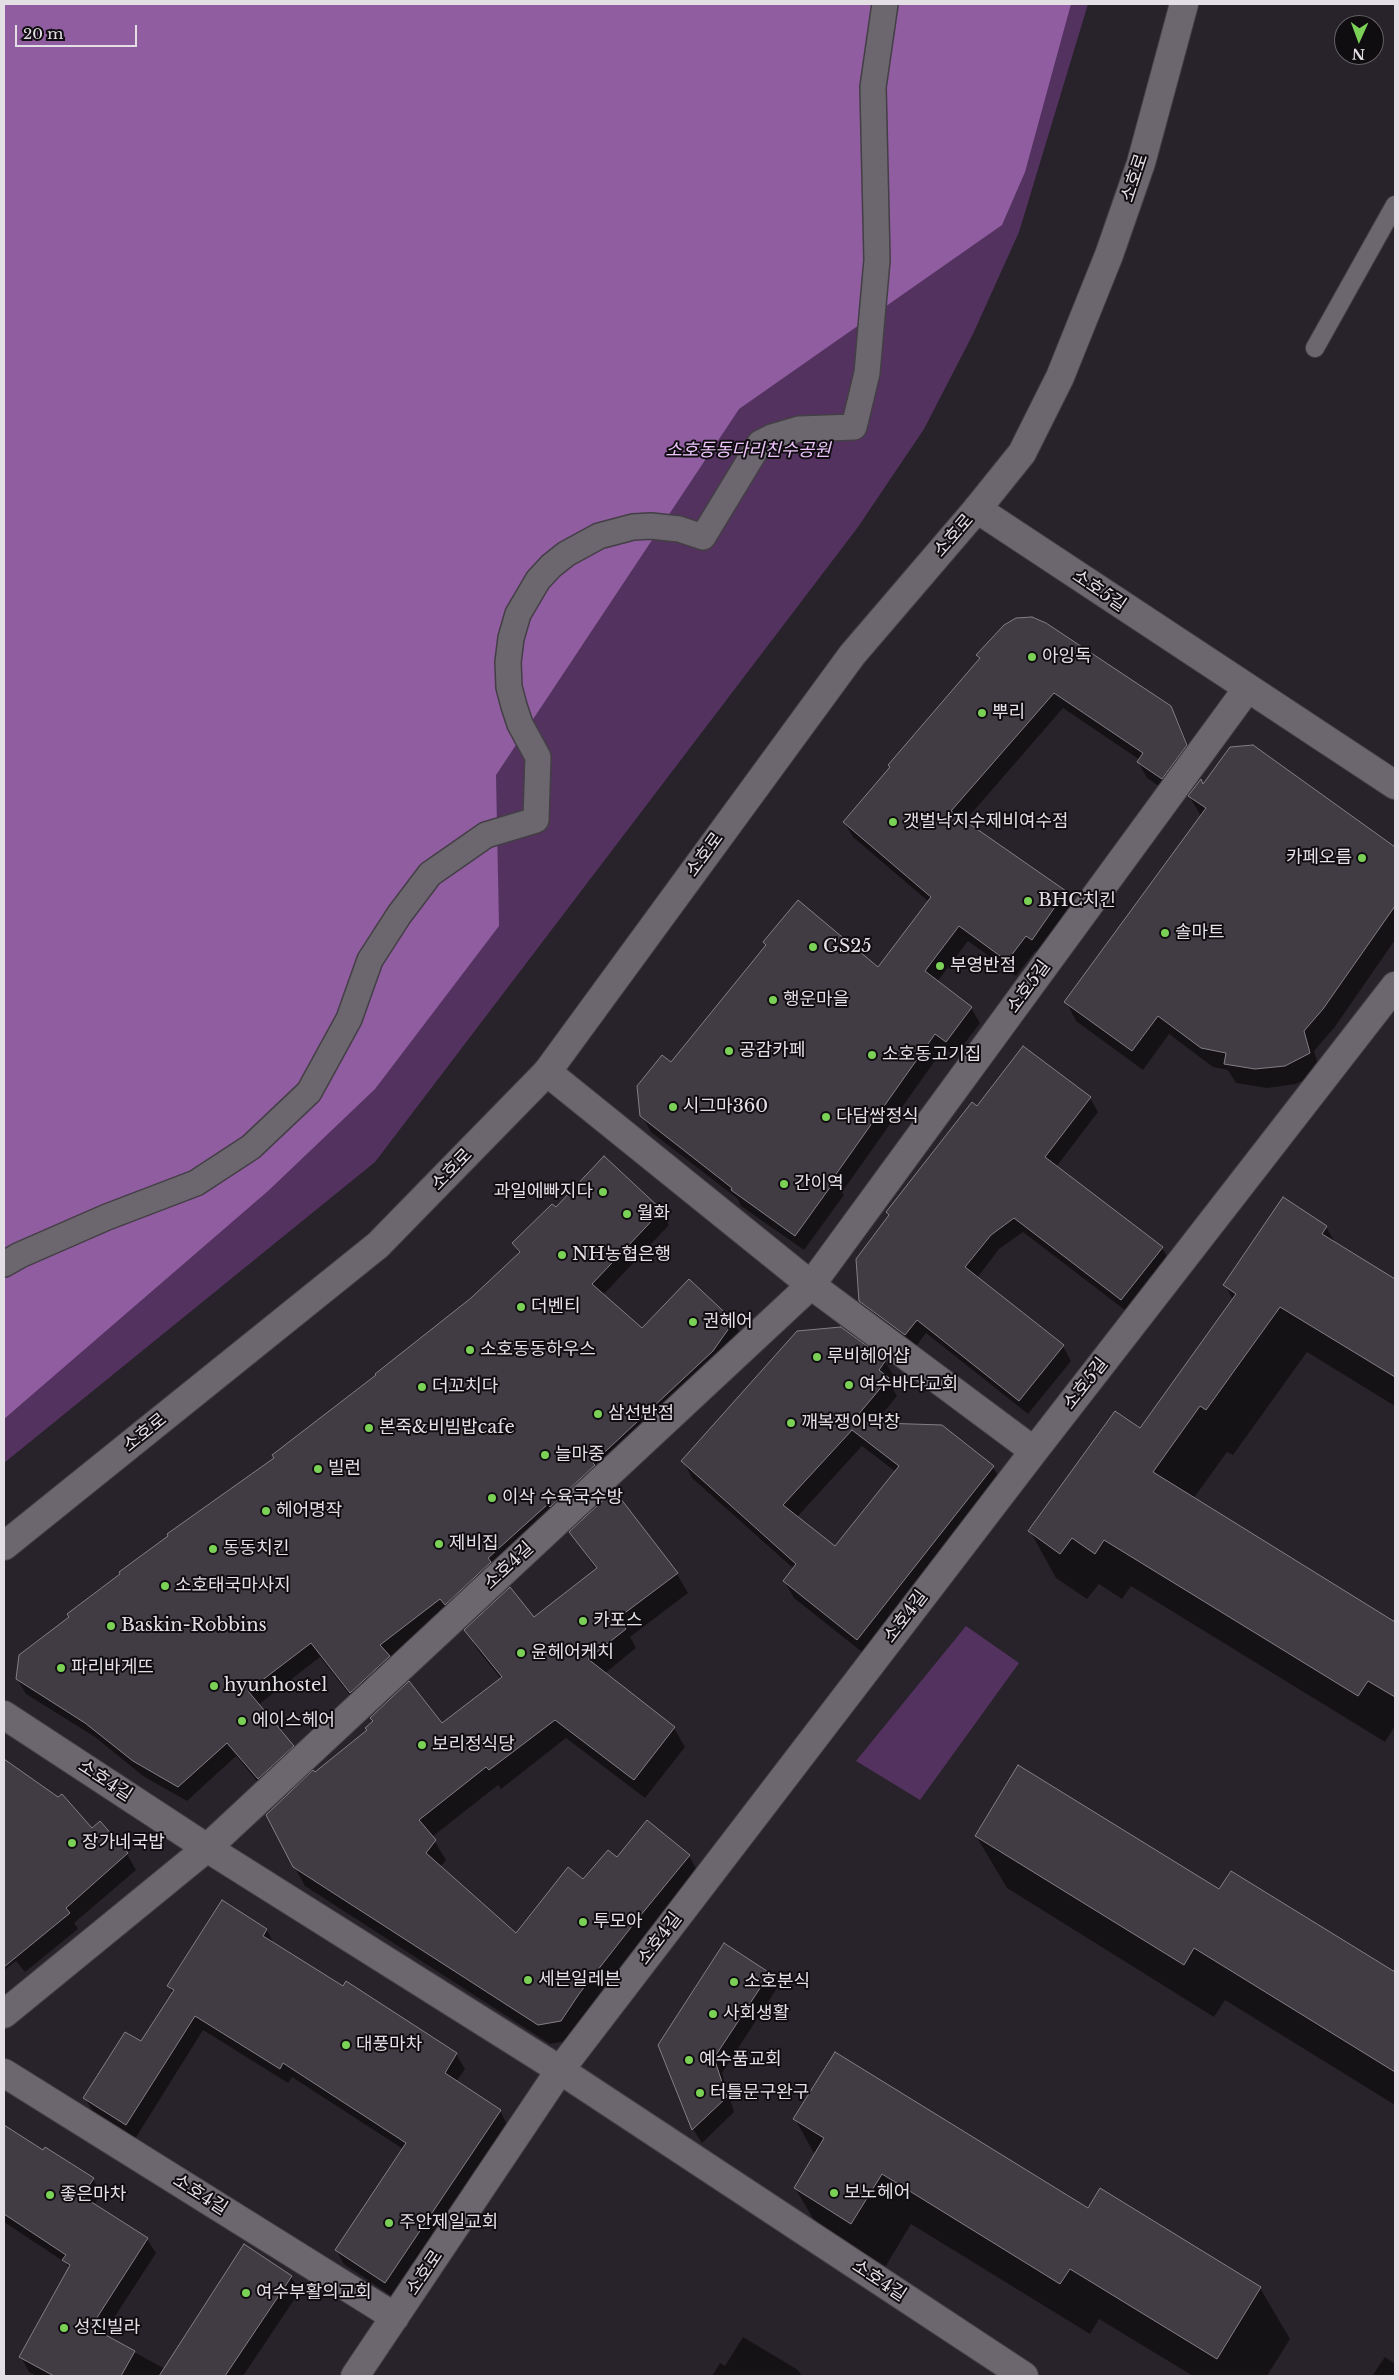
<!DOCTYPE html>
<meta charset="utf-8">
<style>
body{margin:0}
#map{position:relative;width:1399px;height:2380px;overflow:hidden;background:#28232a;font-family:"Libre Baskerville",serif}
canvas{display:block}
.frame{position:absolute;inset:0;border:5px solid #e3dfe4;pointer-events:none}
.north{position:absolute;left:1334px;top:15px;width:50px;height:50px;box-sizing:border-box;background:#100d11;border:1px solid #646165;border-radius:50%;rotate:182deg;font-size:14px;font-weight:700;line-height:20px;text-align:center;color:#e3dfe4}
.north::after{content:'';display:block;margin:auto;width:18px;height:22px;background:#7ad156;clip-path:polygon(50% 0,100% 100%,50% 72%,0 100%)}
.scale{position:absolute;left:15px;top:25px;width:122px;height:22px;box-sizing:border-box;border:2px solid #e3dfe4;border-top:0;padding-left:6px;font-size:15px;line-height:18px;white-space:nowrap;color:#e3dfe4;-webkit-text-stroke:4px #100d11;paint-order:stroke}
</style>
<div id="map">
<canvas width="1399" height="2380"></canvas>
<div class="frame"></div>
<div class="north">N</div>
<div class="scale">20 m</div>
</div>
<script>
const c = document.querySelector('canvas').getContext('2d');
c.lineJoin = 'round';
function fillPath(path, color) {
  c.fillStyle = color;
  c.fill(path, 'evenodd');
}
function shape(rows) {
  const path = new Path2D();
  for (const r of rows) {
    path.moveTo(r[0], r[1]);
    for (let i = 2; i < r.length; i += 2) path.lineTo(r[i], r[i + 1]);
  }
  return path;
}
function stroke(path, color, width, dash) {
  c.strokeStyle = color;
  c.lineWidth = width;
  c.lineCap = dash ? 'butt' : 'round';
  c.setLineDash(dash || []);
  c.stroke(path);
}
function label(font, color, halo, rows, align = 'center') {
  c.font = font + ' "Libre Baskerville","Noto Sans KR",serif';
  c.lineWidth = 4;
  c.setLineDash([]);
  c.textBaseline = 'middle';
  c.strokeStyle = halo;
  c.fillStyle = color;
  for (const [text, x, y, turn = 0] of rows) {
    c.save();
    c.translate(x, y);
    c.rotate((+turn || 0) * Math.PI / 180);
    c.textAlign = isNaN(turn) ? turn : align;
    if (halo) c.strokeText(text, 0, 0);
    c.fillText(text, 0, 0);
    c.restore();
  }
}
const green = shape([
 [817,4,1088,4,1019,232,973,334,924,429,858,527,375,1162,4,1463,4,1165],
 [966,1626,1019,1663,920,1800,856,1761]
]);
const water = shape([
 [4,4,1071,4,1025,172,1002,225,739,409,496,775,499,926,375,1089,268,1191,4,1419]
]);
const shadow = shape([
 [978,655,1170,707,1179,723,1195,761,1171,794,1147,778,1138,762,1140,760,1063,708,964,822,1065,892,1074,908,1041,955,1035,951,1016,976,968,941,937,982,971,1008,980,1023,955,1056,944,1048,842,1192,844,1195,804,1250,741,1206,738,1199,651,1132,642,1116,671,1064,767,947,764,942,878,969,929,902,853,837,844,822,980,660],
 [1253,747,1395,848,1395,940,1334,1028,1314,1051,1320,1072,1296,1084,1267,1088,1236,1083,1228,1070,1213,1067,1169,1034,1143,1070,1076,1021,1066,1002,1201,816,1189,796],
 [1090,1098,1098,1112,1056,1167,1162,1248,1170,1262,1130,1314,1023,1232,999,1249,977,1278,1063,1346,1071,1361,1028,1414,926,1333,914,1349,869,1316,860,1301,977,1108],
 [556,1209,661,1211,669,1225,603,1295,643,1330,734,1321,742,1336,449,1612,389,1659,397,1672,359,1707,320,1657,258,1705,292,1747,301,1761,267,1793,236,1756,187,1801,143,1776,95,1737,26,1694,17,1679,275,1458,472,1299,519,1254,513,1244],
 [1326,1227,1336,1244,1395,1281,1395,1406,1307,1352,1233,1455,1227,1452,1193,1499,1394,1623,1395,1620,1395,1726,1385,1742,1131,1586,1122,1599,1099,1584,1087,1599,1056,1578,1030,1531,1140,1430,1233,1300,1225,1285],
 [885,1361,895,1378,890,1384,897,1396,874,1424,993,1467,1003,1484,867,1656,794,1598,784,1581,794,1569,692,1478,683,1461],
 [862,1446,896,1472,835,1548,797,1517],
 [614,1492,677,1574,688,1593,630,1637,636,1648,604,1674,674,1728,685,1747,645,1798,566,1738,501,1789,498,1785,432,1837,446,1860,440,1867,516,1935,583,1881,617,1859,689,1856,700,1875,572,2040,550,2044,305,1886,294,1866,315,1774,442,1725,501,1679,477,1649,466,1630,534,1618,596,1570,571,1532],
 [4,1761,58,1799,92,1829,100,1823,127,1854,136,1870,74,1923,78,1929,25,1972,16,1961,4,1970],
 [976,1836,1220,1891,1231,1873,1395,1974,1395,2105,1225,2000,1214,2017,1007,1888],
 [222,1902,267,1930,275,1946,343,1988,347,1983,456,2054,465,2069,456,2082,500,2111,508,2126,393,2297,344,2264,336,2250,403,2149,292,2077,288,2083,203,2030,135,2139,93,2112,85,2098,141,2043,173,1994,169,1986],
 [769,1974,777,1988,722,2073,734,2112,702,2143,693,2129,659,2045],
 [795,2119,1088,2209,1101,2189,1260,2288,1290,2339,1267,2376,1193,2376,1099,2319,1090,2334,911,2224,881,2274,825,2239,795,2188,815,2155],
 [4,2126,43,2152,93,2179,101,2194,94,2205,147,2239,156,2253,103,2335,165,2369,291,2277,300,2291,243,2376,37,2376,29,2372,21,2357,69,2269,66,2263,4,2222],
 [743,2337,798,2370,802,2376,712,2376,720,2363,725,2366],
 [1385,2357,1395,2364,1395,2376,1372,2376]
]);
const building = shape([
 [1032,617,1046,623,1171,706,1187,745,1162,779,1137,762,1143,753,1054,693,951,811,1066,891,1032,940,1026,936,1007,961,959,926,925,971,972,1007,946,1042,935,1034,834,1177,836,1179,795,1236,731,1190,732,1188,640,1116,637,1086,662,1055,671,1062,766,945,763,942,798,900,878,967,931,897,843,822,890,767,888,765,980,658,976,655,1004,625,1016,618,1032,617],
 [1253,745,1395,847,1395,906,1323,1009,1304,1031,1310,1053,1285,1066,1255,1069,1224,1064,1226,1053,1201,1048,1158,1016,1132,1051,1064,1002,1206,808,1188,796,1201,779,1203,784,1230,747,1253,745],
 [1023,1046,1091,1097,1045,1157,1163,1247,1121,1300,1014,1218,991,1235,965,1267,1064,1345,1019,1401,917,1320,905,1335,859,1301,856,1259,889,1215,886,1212,972,1102,977,1106,1023,1046],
 [604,1156,662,1210,592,1284,642,1328,689,1279,734,1321,713,1351,593,1463,595,1465,550,1507,548,1504,488,1558,491,1562,445,1605,440,1599,380,1645,390,1656,350,1693,311,1643,248,1691,294,1746,258,1779,227,1743,178,1787,133,1761,85,1723,16,1679,19,1655,69,1617,67,1614,120,1574,119,1572,168,1536,167,1534,274,1458,272,1455,376,1375,375,1374,471,1298,520,1252,512,1243,552,1204,556,1207,604,1156],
 [1283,1197,1327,1226,1322,1234,1395,1279,1395,1377,1280,1307,1206,1410,1200,1406,1153,1472,1395,1622,1395,1697,1368,1681,1358,1696,1104,1540,1095,1554,1072,1538,1060,1554,1028,1531,1115,1411,1140,1428,1236,1294,1223,1285,1283,1197],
 [841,1327,886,1360,879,1370,889,1378,852,1422,942,1425,994,1466,857,1640,783,1581,796,1564,681,1461,797,1331,841,1327],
 [852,1430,899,1466,835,1546,783,1505,852,1430],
 [614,1490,678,1573,618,1618,626,1629,588,1659,675,1727,634,1780,555,1720,489,1770,486,1767,419,1820,436,1840,426,1853,516,1933,568,1867,583,1879,608,1850,617,1857,647,1820,690,1855,636,1921,579,1994,561,2021,538,2025,293,1867,266,1815,313,1770,315,1772,367,1730,365,1728,373,1721,370,1718,409,1681,442,1723,502,1677,464,1630,510,1587,534,1617,597,1568,569,1532,614,1490],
 [4,1759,58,1797,62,1794,92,1828,100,1821,128,1853,66,1908,70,1913,4,1967,4,1759],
 [1018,1765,1219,1889,1231,1871,1395,1972,1395,2072,1194,1948,1184,1965,975,1836,1018,1765],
 [222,1900,267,1929,263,1936,343,1986,346,1981,457,2053,445,2073,501,2110,385,2283,335,2250,406,2143,283,2063,280,2069,195,2016,126,2125,83,2098,125,2032,141,2041,174,1990,167,1986,222,1900],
 [724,1943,770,1973,714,2058,727,2097,692,2130,658,2045,724,1943],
 [835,2052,1088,2208,1100,2188,1261,2287,1217,2359,1070,2269,1060,2284,882,2174,851,2224,794,2188,824,2138,793,2119,835,2052],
 [4,2125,43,2150,45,2147,94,2178,82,2196,148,2238,91,2327,135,2351,121,2376,54,2376,19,2357,70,2265,62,2260,66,2255,4,2214,4,2125],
 [244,2244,292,2276,225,2376,159,2376,244,2244]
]);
const service = shape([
 [1315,348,1395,205]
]);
const pedestrian = shape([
 [4,1264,20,1255,107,1217,196,1183,251,1147,309,1092,349,1019,370,960,399,915,430,874,486,835,536,820,538,757,520,724,514,706,509,687,508,662,511,638,518,614,538,580,551,566,566,554,599,536,633,527,651,526,679,529,703,537,760,443,772,437,799,429,854,427,867,373,877,260,873,87,885,4]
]);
const minor = shape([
 [977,509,1395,785],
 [547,1072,811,1285,1034,1451],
 [4,1715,207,1848,560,2070,1024,2376],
 [4,2014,207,1848,811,1285,1247,689],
 [4,2073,395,2317],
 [355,2376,560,2070,1034,1451,1395,986]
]);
const tertiary = shape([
 [4,1546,378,1245,547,1072,852,655,977,509,1022,453,1060,377,1109,255,1141,163,1184,4]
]);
const markers = [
 [1032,657,5,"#7ad156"],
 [982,713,5,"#7ad156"],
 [893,822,5,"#7ad156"],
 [1362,858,5,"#7ad156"],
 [1028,901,5,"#7ad156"],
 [1165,933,5,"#7ad156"],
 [813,947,5,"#7ad156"],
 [940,966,5,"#7ad156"],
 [773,1000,5,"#7ad156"],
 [729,1051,5,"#7ad156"],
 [872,1055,5,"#7ad156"],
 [673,1107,5,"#7ad156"],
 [826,1117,5,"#7ad156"],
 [784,1184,5,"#7ad156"],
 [603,1192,5,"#7ad156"],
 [627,1214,5,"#7ad156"],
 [562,1255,5,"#7ad156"],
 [521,1307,5,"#7ad156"],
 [693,1322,5,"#7ad156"],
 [470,1350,5,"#7ad156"],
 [817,1357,5,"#7ad156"],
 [849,1385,5,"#7ad156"],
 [422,1387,5,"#7ad156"],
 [598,1414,5,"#7ad156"],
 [791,1423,5,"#7ad156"],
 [369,1428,5,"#7ad156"],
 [545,1455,5,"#7ad156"],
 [318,1469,5,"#7ad156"],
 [492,1498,5,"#7ad156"],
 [266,1511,5,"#7ad156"],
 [439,1544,5,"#7ad156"],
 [213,1549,5,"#7ad156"],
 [165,1586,5,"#7ad156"],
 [583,1621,5,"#7ad156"],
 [111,1626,5,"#7ad156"],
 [521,1653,5,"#7ad156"],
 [61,1668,5,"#7ad156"],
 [214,1686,5,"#7ad156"],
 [242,1721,5,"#7ad156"],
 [422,1745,5,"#7ad156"],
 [72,1843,5,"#7ad156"],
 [583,1922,5,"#7ad156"],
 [528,1980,5,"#7ad156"],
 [734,1982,5,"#7ad156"],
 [713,2014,5,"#7ad156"],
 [346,2045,5,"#7ad156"],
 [689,2060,5,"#7ad156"],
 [700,2093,5,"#7ad156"],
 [834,2193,5,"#7ad156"],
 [50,2195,5,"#7ad156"],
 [389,2223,5,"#7ad156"],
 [246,2293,5,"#7ad156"],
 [64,2328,5,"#7ad156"]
];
const streetNames = [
 ["소호로",1135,178,-72],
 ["소호로",954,536,-49],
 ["소호5길",1099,591,34],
 ["소호로",705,855,-54],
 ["소호5길",1029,987,-54],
 ["소호로",452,1170,-46],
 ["소호5길",1086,1384,-52],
 ["소호로",145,1433,-39],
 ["소호4길",509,1566,-43],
 ["소호4길",906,1617,-53],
 ["소호4길",105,1781,33],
 ["소호4길",660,1939,-53],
 ["소호4길",200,2195,32],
 ["소호로",425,2273,-56],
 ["소호4길",879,2281,33]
];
const parkNames = [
 ["소호동동다리친수공원",748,451]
];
const poiNames = [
 ["아잉독",1042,657],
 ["뿌리",992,713],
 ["갯벌낙지수제비여수점",903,822],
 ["카페오름",1352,858,"right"],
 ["BHC치킨",1038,901],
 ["솔마트",1175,933],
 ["GS25",823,947],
 ["부영반점",950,966],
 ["행운마을",783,1000],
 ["공감카페",739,1051],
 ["소호동고기집",882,1055],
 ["시그마360",683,1107],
 ["다담쌈정식",836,1117],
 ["간이역",794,1184],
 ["과일에빠지다",593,1192,"right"],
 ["월화",637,1214],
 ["NH농협은행",572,1255],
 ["더벤티",531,1307],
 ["권헤어",703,1322],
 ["소호동동하우스",480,1350],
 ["루비헤어샵",827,1357],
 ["여수바다교회",859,1385],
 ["더꼬치다",432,1387],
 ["삼선반점",608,1414],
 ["깨복쟁이막창",801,1423],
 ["본죽&비빔밥cafe",379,1428],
 ["늘마중",555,1455],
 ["빌런",328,1469],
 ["이삭 수육국수방",502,1498],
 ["헤어명작",276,1511],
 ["제비집",449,1544],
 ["동동치킨",223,1549],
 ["소호태국마사지",175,1586],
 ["카포스",593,1621],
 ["Baskin-Robbins",121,1626],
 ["윤헤어케치",531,1653],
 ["파리바게뜨",71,1668],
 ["hyunhostel",224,1686],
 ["에이스헤어",252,1721],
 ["보리정식당",432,1745],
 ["장가네국밥",82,1843],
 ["투모아",593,1922],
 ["세븐일레븐",538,1980],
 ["소호분식",744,1982],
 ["사회생활",723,2014],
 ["대풍마차",356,2045],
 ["예수품교회",699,2060],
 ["터틀문구완구",710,2093],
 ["보노헤어",844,2193],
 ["좋은마차",60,2195],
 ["주안제일교회",399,2223],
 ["여수부활의교회",256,2293],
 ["성진빌라",74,2328]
];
fillPath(green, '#54325f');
fillPath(water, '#905da1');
fillPath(shadow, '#0007');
fillPath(building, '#413c43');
stroke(building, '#837d85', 1);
stroke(service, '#433f45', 20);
stroke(pedestrian, '#433f45', 28);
stroke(minor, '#433f45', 30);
stroke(tertiary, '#433f45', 30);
stroke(service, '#6c666e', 18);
stroke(pedestrian, '#6c666e', 25);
stroke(minor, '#6c666e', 28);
stroke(tertiary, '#6c666e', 28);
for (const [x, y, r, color] of markers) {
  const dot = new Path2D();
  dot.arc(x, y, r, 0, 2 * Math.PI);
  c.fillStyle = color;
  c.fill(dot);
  stroke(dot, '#100d11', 2);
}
label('18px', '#e3dfe4', '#100d11', streetNames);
label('italic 18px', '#ebc2f9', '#100d11', parkNames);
label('18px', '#e3dfe4', '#100d11', poiNames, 'left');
</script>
